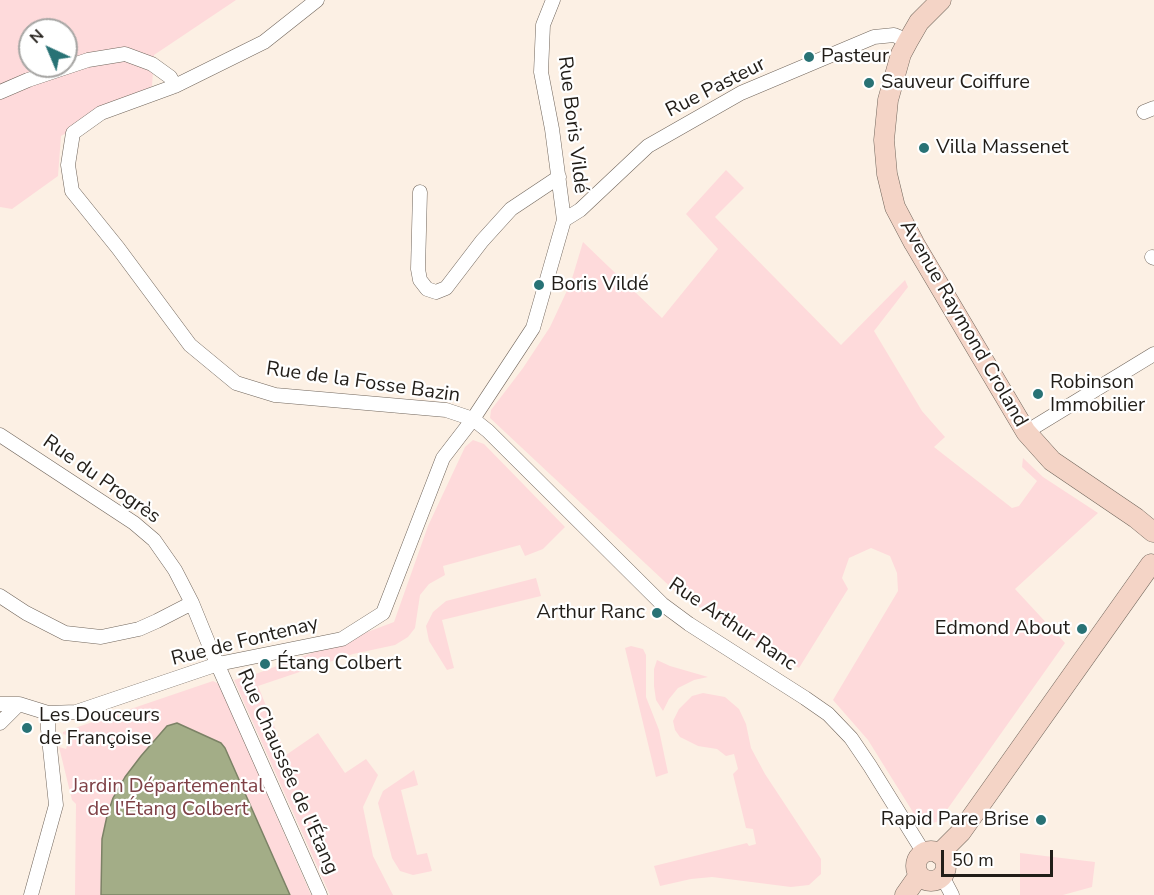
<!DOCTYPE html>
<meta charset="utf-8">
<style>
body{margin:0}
#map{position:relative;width:1154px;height:895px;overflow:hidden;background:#fcf0e4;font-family:"Nunito Sans",sans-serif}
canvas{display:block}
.north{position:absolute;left:18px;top:18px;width:60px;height:60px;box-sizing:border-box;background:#fff;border:2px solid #a6a5a3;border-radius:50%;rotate:316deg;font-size:16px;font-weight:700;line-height:24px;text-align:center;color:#211d18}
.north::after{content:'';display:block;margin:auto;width:21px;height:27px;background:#287275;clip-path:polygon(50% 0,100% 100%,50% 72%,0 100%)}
.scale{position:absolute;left:941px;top:850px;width:112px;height:27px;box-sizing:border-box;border:3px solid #211d18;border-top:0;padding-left:8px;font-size:18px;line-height:21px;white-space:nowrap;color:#211d18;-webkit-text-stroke:4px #fff;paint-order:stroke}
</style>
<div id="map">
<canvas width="1154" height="895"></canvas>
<div class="north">N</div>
<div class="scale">50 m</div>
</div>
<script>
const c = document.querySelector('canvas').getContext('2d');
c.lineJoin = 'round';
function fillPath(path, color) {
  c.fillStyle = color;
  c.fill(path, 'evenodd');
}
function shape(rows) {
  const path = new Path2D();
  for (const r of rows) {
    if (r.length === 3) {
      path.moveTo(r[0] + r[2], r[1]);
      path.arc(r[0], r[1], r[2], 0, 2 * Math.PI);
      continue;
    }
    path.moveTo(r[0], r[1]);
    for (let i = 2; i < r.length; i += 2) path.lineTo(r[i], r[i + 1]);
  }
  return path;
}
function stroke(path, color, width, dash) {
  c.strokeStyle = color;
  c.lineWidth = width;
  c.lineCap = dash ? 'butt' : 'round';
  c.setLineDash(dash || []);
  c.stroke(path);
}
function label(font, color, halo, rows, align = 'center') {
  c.font = font + ' "Nunito Sans",sans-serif';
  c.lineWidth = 4.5;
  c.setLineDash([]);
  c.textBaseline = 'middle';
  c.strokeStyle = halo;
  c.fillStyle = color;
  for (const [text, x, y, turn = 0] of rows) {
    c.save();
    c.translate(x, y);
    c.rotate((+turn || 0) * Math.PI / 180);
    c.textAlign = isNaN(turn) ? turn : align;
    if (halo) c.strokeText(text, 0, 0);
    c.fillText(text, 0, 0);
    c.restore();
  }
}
const green = shape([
 [0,0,236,0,154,55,152,86,61,136,58,176,12,209,0,207],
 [30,30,66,30,66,66,30,66],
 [726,170,744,188,715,217,841,345,905,280,908,287,874,331,922,411,945,437,934,447,1012,508,1019,506,1037,481,1022,467,1023,458,1043,477,1098,513,1015,589,1065,643,939,821,933,823,925,824,916,817,868,740,833,700,898,591,897,573,890,556,871,548,849,558,842,578,848,589,799,668,678,594,490,418,491,410,523,368,550,327,571,282,583,242,662,318,718,249,686,214],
 [473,440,484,444,565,527,543,549,525,556,520,545,443,566,445,575,429,584,420,595,415,628,408,637,395,645,353,654,258,686,286,755,318,733,345,773,366,759,378,775,363,807,373,856,393,895,330,895,234,680,253,675,394,622,428,526,465,447],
 [536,578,541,596,442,620,454,668,447,670,429,641,426,626,433,612,446,601],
 [631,646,643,649,646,655,646,697,659,730,668,773,656,777,625,648],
 [657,660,670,666,708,677,694,680,678,688,669,699,663,711,656,700,654,686,654,669],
 [213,681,219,684,311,895,75,895,76,804,72,800,59,747,66,749,68,743,70,736,63,734,63,732],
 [703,693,725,697,739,709,746,724,751,748,765,774,821,859,821,874,809,885,791,887,712,877,691,879,660,886,654,866,747,843,749,846,756,844,753,829,746,828,733,774,738,769,734,754,726,756,717,749,698,746,680,737,675,730,673,721,679,709,692,696],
 [414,770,418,785,401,790,417,855,427,853,432,871,413,875,400,871,392,858,378,803,383,791],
 [1020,853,1095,862,1092,887,1063,895,1020,895]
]);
const water = shape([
 [177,723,221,743,225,748,290,895,101,895,102,839,107,816,113,798,125,777,141,756,167,726,177,723]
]);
const street = shape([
 [317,0,264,42,175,86,101,113,73,133,68,165,72,191,118,248,190,345,236,383,275,395,446,410,473,419,488,431,662,604,689,624,805,698,828,714,851,738,870,766,924,853],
 [0,92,28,80,88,60,125,54,152,64,170,77,175,86],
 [1144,112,1154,108],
 [420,192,418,269,420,280,427,289,436,292,446,288,482,241,511,209,559,177],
 [564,220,580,210,648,146,741,93,874,37,894,35,908,41],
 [1152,257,1154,258],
 [1026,432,1154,354],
 [0,435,134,523,154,540,175,570,192,603,212,652,320,895],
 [0,596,26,613,65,633,101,637,139,629,157,621,192,603],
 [0,704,19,704,48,713,76,712,218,664,342,639,383,613,443,458,473,419,533,328,564,220,552,129,541,72,543,25,553,0],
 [0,723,19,704],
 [942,876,952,895],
 [31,895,56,805,48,729,48,713]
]);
const secondary = shape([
 [941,0,919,22,908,41,901,54,888,100,884,140,887,174,895,207,914,243,1026,432,1052,461,1136,518,1153,532],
 [931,866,15],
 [939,854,961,832,1151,564],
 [905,895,919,875]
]);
const markers = [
 [809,57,6,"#287275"],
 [869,83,6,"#287275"],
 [924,148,6,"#287275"],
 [539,285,6,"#287275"],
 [1038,394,6,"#287275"],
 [657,613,6,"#287275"],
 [1082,629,6,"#287275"],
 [265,664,6,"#287275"],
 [27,728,6,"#287275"],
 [1041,820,6,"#287275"]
];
const poiNames = [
 ["Pasteur",821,57],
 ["Sauveur Coiffure",881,83],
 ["Villa Massenet",936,148],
 ["Boris Vildé",551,285],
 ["Robinson",1050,383],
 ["Immobilier",1050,406],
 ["Arthur Ranc",645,613,"right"],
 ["Edmond About",1070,629,"right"],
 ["Étang Colbert",277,664],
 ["Les Douceurs",39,716],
 ["de Françoise",39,739],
 ["Rapid Pare Brise",1029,820,"right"]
];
const streetNames = [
 ["Rue Pasteur",716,88,-27],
 ["Rue Boris Vildé",572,125,83],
 ["Avenue Raymond Croland",963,324,60],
 ["Rue de la Fosse Bazin",363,383,8],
 ["Rue du Progrès",101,480,35],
 ["Rue Arthur Ranc",732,625,34],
 ["Rue de Fontenay",245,642,-14],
 ["Rue Chaussée de l'Étang",287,772,66]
];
const parkNames = [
 ["Jardin Départemental",168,787],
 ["de l'Étang Colbert",168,810]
];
fillPath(green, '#fedadb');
fillPath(water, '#a3ad87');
stroke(water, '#7c8266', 1.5);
stroke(street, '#71665c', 15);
stroke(secondary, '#71665c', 21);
stroke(street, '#fff', 14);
stroke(secondary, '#f4d4c6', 20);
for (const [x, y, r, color] of markers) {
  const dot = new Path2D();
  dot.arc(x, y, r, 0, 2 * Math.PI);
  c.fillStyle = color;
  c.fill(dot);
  stroke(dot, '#fff', 2);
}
label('20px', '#211d18', '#fff', poiNames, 'left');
label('20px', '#211d18', '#fff', streetNames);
label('20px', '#7f4146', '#fff', parkNames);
</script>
